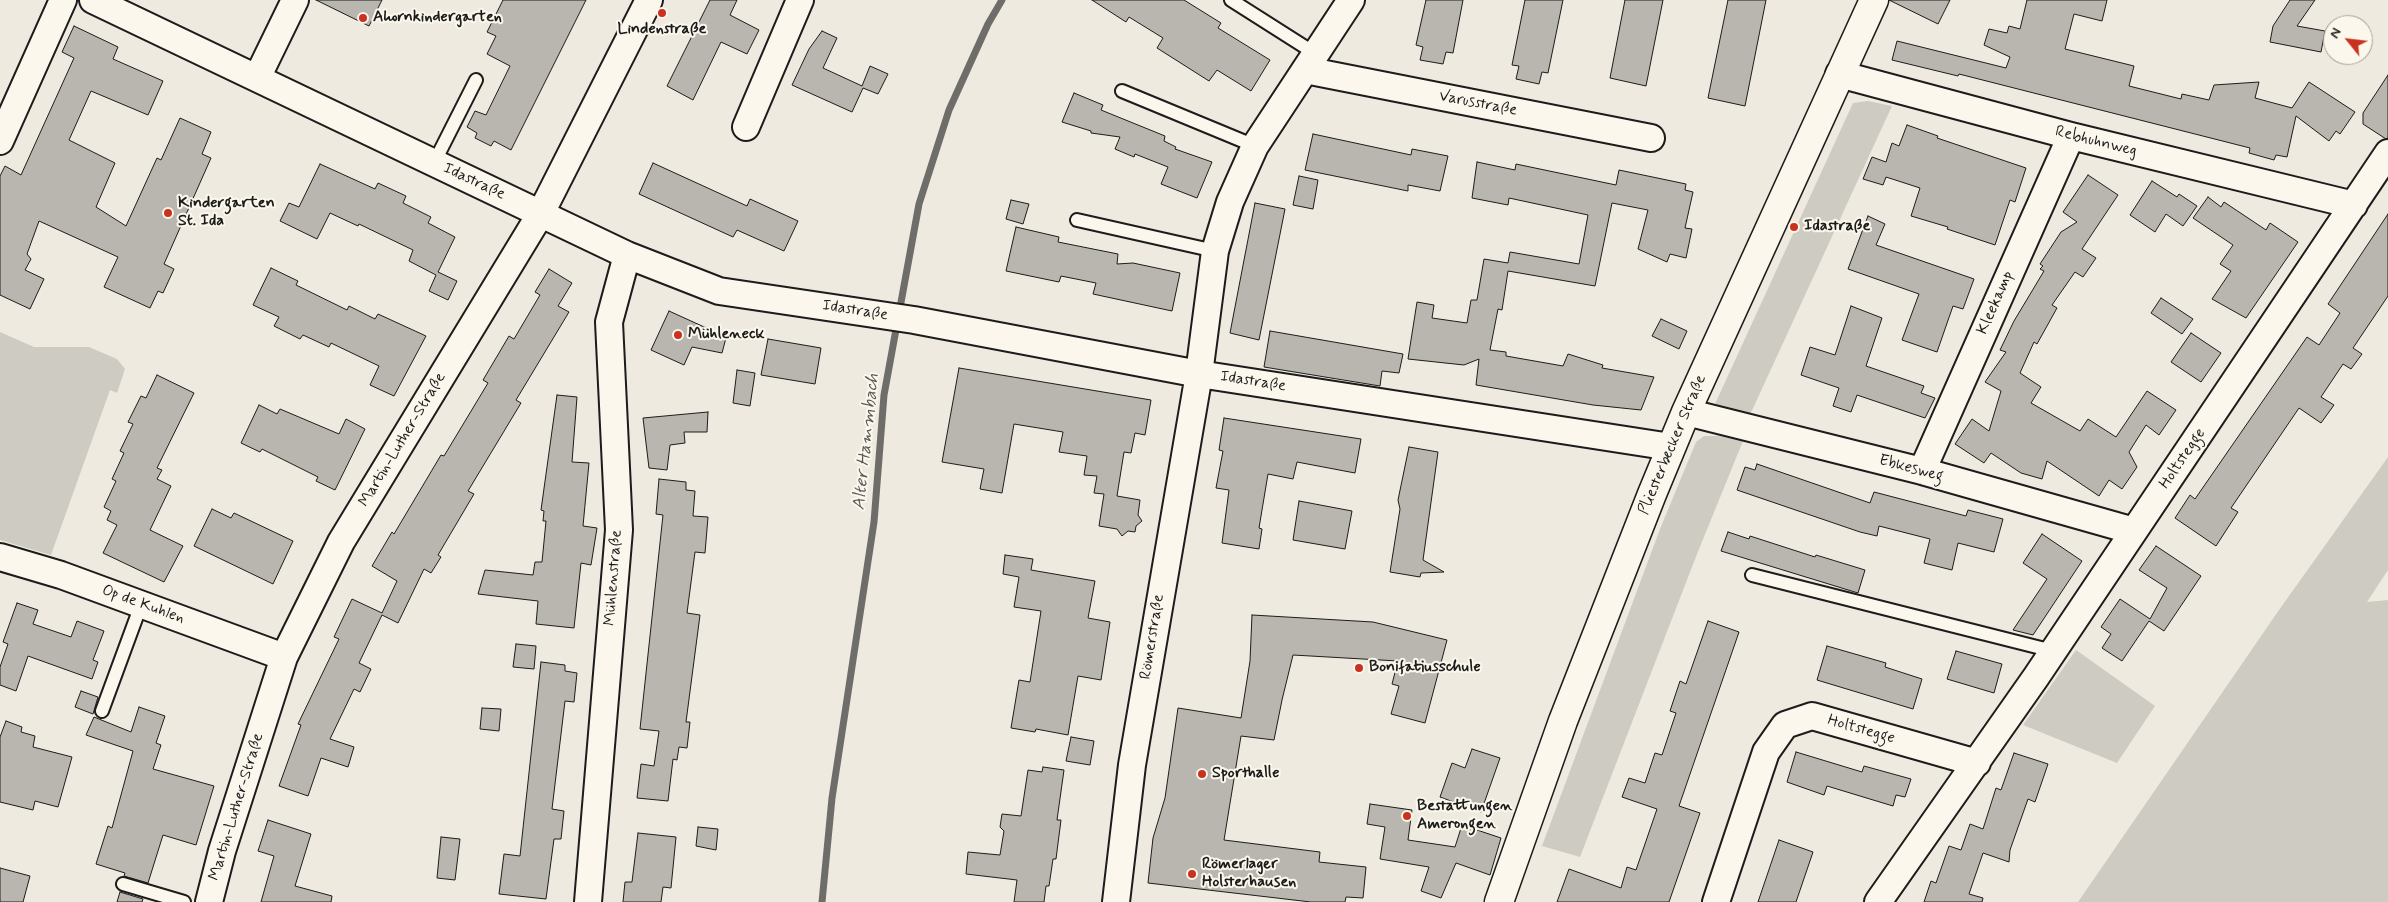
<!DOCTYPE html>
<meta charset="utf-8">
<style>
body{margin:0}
#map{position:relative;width:2388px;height:902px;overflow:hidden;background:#eeeadf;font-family:Mynerve,sans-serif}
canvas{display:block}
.north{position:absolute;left:2323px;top:15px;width:50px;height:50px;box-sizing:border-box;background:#fbf7ec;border:1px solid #a29f99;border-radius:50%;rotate:299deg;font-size:14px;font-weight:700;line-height:20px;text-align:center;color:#1c1c1c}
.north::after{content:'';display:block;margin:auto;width:18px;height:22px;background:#c8321e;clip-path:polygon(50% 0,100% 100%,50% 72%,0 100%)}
</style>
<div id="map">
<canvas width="2388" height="902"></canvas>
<div class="north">N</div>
</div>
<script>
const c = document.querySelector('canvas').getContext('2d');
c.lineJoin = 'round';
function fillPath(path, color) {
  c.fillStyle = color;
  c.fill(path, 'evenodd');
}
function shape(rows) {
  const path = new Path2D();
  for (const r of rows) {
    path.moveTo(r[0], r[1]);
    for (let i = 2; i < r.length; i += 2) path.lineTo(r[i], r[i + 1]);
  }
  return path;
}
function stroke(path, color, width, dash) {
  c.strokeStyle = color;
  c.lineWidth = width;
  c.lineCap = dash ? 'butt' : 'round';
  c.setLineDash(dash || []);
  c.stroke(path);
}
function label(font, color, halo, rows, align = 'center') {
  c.font = font + ' Mynerve,sans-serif';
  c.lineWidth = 4;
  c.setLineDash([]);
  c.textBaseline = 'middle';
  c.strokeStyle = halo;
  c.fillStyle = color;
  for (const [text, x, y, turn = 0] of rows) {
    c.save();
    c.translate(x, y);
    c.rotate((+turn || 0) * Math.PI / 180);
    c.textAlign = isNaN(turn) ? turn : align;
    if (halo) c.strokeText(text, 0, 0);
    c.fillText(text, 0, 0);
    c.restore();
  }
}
const green = shape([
 [1868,101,1892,106,1749,417,1722,412,1715,404,1853,103],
 [0,332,34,347,89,347,117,359,125,369,117,393,110,390,51,555,0,540],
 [1704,436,1719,436,1743,441,1697,554,1580,857,1542,846,1660,529,1696,442],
 [2388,457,2388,570,2367,602,2388,600,2388,902,2078,902,2279,610],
 [2076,650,2155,706,2117,763,2023,725]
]);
const stream = shape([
 [822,902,832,798,874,522,884,395,919,204,949,110,988,24,1002,0]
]);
const building = shape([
 [316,0,382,0,369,26,316,0],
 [503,0,586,0,511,150,494,141,491,146,475,138,477,133,467,127,475,111,486,115,510,66,487,54,496,36,487,32,503,0],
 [710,0,737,0,730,15,759,30,747,54,721,42,693,100,667,86,710,0],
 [1092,0,1184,0,1221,23,1218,28,1270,60,1251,91,1217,70,1209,81,1157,48,1163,38,1129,17,1126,22,1092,0],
 [1426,0,1463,0,1453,53,1446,52,1443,64,1420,60,1423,47,1416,45,1426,0],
 [1525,0,1563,0,1548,73,1542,72,1539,84,1516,79,1519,66,1512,65,1525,0],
 [1625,0,1663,0,1646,86,1610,78,1625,0],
 [1728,0,1766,0,1745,106,1708,98,1728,0],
 [1889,0,1950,0,1938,24,1889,0],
 [2027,0,2107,0,2102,21,2074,14,2065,49,2134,66,2129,86,2181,99,2182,94,2209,100,2214,85,2259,82,2255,98,2292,108,2309,82,2355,112,2340,134,2336,131,2329,141,2296,116,2287,157,2276,155,2274,160,2249,153,2250,148,1959,74,1958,76,1892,60,1897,41,2006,68,2010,57,1984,45,1989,29,2007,33,2009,26,2020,29,2027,0],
 [2290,0,2315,0,2297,26,2325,31,2321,52,2270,42,2273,26,2290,0],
 [74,26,118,47,113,59,163,81,148,115,91,91,69,140,115,163,96,207,126,226,157,158,161,160,180,118,211,132,202,154,211,158,164,264,174,269,163,293,158,291,150,308,104,287,118,257,39,221,27,254,31,259,25,270,44,279,30,309,0,295,0,176,5,166,21,175,74,58,62,52,74,26],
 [822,31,837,38,823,68,862,86,870,66,888,74,878,94,863,88,852,112,792,85,809,49,822,31],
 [2388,75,2388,138,2386,139,2363,124,2363,113,2388,75],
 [1074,93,1103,105,1101,110,1165,136,1164,141,1176,147,1175,149,1212,162,1197,198,1161,184,1168,167,1135,154,1134,157,1115,149,1120,137,1091,133,1091,131,1062,122,1074,93],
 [1907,125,1938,136,1937,138,2026,168,2015,202,2010,200,1995,245,1947,229,1948,227,1911,216,1920,188,1886,177,1883,185,1863,179,1872,157,1886,162,1892,143,1899,146,1907,125],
 [1313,134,1411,155,1412,149,1448,156,1440,191,1408,185,1408,191,1305,170,1313,134],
 [1477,162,1515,170,1516,164,1616,185,1619,170,1686,184,1685,190,1693,192,1685,228,1692,229,1686,258,1670,254,1667,262,1638,249,1648,210,1612,203,1595,286,1508,271,1502,310,1498,309,1490,350,1506,352,1506,356,1563,366,1568,354,1603,365,1602,368,1654,377,1641,410,1593,405,1476,385,1479,359,1464,365,1408,359,1417,302,1434,305,1432,318,1467,323,1471,300,1477,300,1484,259,1508,263,1510,252,1579,264,1588,215,1509,198,1508,205,1472,198,1477,162],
 [653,163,747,206,750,199,798,221,784,251,737,230,733,237,639,194,653,163],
 [320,164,375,189,378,183,406,196,403,203,431,217,428,223,455,237,438,272,457,281,448,300,429,291,436,275,409,261,413,250,359,224,358,226,330,213,317,239,280,221,289,203,299,207,320,164],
 [2088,175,2118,195,2082,249,2096,258,2083,277,2075,272,2052,305,2057,308,2037,344,2034,342,2020,373,2041,387,2031,403,2080,431,2088,419,2116,437,2147,391,2176,410,2159,435,2146,425,2129,452,2137,467,2122,489,2109,480,2099,496,2047,461,2042,479,2021,473,1991,453,1984,463,1955,444,1972,419,1989,431,2001,391,1985,382,2006,352,2000,350,2014,321,2044,271,2040,269,2043,266,2040,264,2061,232,2077,222,2063,212,2088,175],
 [1299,176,1318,180,1313,209,1293,205,1299,176],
 [2152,181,2177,197,2179,194,2197,206,2183,226,2166,214,2155,232,2130,215,2152,181],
 [2208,197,2221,207,2224,202,2266,230,2270,223,2298,242,2246,318,2212,299,2231,271,2220,264,2233,245,2193,218,2208,197],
 [1011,200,1029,204,1023,224,1006,219,1011,200],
 [1255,203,1285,209,1259,340,1230,333,1255,203],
 [2388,214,2388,296,2353,348,2362,354,2351,369,2343,364,2321,397,2334,405,2321,423,2299,408,2231,508,2238,512,2216,546,2175,518,2190,495,2195,499,2307,337,2319,345,2340,313,2328,304,2388,214],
 [1868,216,1885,224,1876,245,1974,279,1963,309,1953,306,1937,352,1902,340,1919,294,1848,269,1868,216],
 [1016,227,1059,237,1058,242,1118,254,1117,264,1133,263,1180,273,1172,311,1093,294,1096,283,1061,276,1059,282,1006,271,1016,227],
 [271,268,298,281,296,285,347,310,349,306,375,319,378,314,426,336,394,396,370,385,379,366,331,343,329,347,303,335,300,339,274,326,279,317,253,305,271,268],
 [549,269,572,283,558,306,569,312,516,400,521,403,468,491,474,494,438,555,441,557,431,573,424,569,398,623,382,615,359,663,371,669,360,692,354,689,330,739,354,747,348,767,321,758,308,796,279,786,301,725,298,724,339,639,334,637,352,599,382,613,397,581,372,566,392,532,394,534,441,455,444,456,488,383,483,380,509,336,514,339,540,295,535,292,549,269],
 [2161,298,2193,319,2182,334,2151,313,2161,298],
 [1851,306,1882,318,1866,366,1924,386,1921,393,1935,398,1925,418,1857,395,1851,412,1833,406,1839,388,1801,375,1810,347,1835,355,1851,306],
 [669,311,713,331,727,334,722,353,692,347,684,365,651,350,669,311],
 [1661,319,1687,331,1679,349,1652,336,1661,319],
 [1270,331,1403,354,1399,373,1382,371,1380,386,1264,367,1270,331],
 [2191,333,2221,353,2201,382,2171,362,2191,333],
 [768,339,821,348,815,384,761,375,768,339],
 [959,368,1151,400,1145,435,1135,433,1131,453,1124,452,1117,496,1140,500,1138,515,1142,521,1136,526,1135,532,1128,531,1122,536,1117,529,1099,526,1104,494,1094,493,1097,476,1084,475,1087,456,1059,452,1063,432,1014,424,1002,493,980,489,984,469,942,462,959,368],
 [737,370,755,373,750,406,733,403,737,370],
 [157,375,194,393,157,468,162,470,157,479,171,486,150,530,183,546,164,582,103,553,117,525,107,520,111,511,104,507,116,481,112,479,124,453,120,451,133,424,128,422,141,396,146,398,157,375],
 [557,395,577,397,572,462,589,463,583,526,597,528,591,565,581,563,574,628,536,624,538,601,478,594,485,570,533,575,535,562,542,562,546,521,543,521,544,511,541,510,557,395],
 [259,405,277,414,280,409,339,434,346,419,365,429,335,490,316,481,318,477,262,449,260,452,241,443,259,405],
 [708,412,707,432,684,432,685,443,670,445,667,470,649,468,643,418,708,412],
 [1224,418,1361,439,1355,473,1297,462,1293,479,1268,474,1259,528,1262,529,1259,549,1222,543,1229,490,1216,488,1223,451,1219,450,1224,418],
 [1409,447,1438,452,1423,560,1444,572,1421,573,1420,577,1390,572,1400,509,1398,500,1409,447],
 [1757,464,1870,503,1874,492,1966,516,1968,510,2003,519,1994,552,1958,543,1952,570,1924,563,1930,539,1879,526,1877,536,1860,532,1737,490,1745,467,1755,470,1757,464],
 [659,479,686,482,686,490,695,491,693,516,708,517,705,553,695,552,687,613,700,615,686,722,690,722,687,748,679,747,677,760,673,759,668,801,637,798,641,764,654,766,659,731,640,729,663,515,656,514,659,479],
 [1299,501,1352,511,1345,549,1293,540,1299,501],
 [212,509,231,518,234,513,293,541,273,584,194,546,212,509],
 [1728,532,1749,539,1750,536,1815,557,1816,555,1865,570,1858,593,1721,551,1728,532],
 [2042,534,2082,561,2033,635,2013,630,2047,579,2023,563,2042,534],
 [2156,546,2201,576,2164,631,2149,621,2122,661,2102,648,2111,634,2101,627,2120,599,2150,619,2167,588,2139,570,2156,546],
 [1005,555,1033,559,1031,570,1095,581,1088,618,1110,622,1101,680,1078,676,1068,735,1036,729,1035,732,1011,728,1019,680,1030,682,1041,611,1014,607,1019,577,1003,574,1005,555],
 [17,603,38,610,33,624,71,637,77,621,104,631,93,660,98,662,92,679,28,656,16,691,0,685,0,667,8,644,3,642,17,603],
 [1252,615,1373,622,1447,640,1425,723,1391,714,1399,686,1392,684,1398,661,1293,655,1282,700,1274,740,1241,736,1224,840,1320,852,1319,862,1366,867,1363,898,1346,897,1345,902,1311,902,1148,883,1153,838,1165,798,1178,708,1241,718,1250,661,1252,615],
 [1708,621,1739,632,1679,806,1700,813,1669,902,1557,902,1569,869,1621,888,1627,867,1636,870,1657,809,1622,797,1629,778,1645,783,1655,753,1662,755,1676,713,1670,711,1680,681,1686,684,1708,621],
 [516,644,536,646,534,669,513,667,516,644],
 [1827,646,1886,663,1885,667,1922,679,1913,709,1817,680,1827,646],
 [1956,651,2002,664,1994,693,1947,679,1956,651],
 [541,662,565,665,565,671,577,673,574,702,565,701,552,809,564,811,561,839,554,839,546,899,499,894,504,854,520,856,541,662],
 [81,691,98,697,93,714,75,707,81,691],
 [139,707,165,716,156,743,161,745,153,769,214,786,196,845,163,835,148,883,124,876,125,873,96,864,108,826,112,828,133,751,86,735,94,717,131,732,139,707],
 [482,708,501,709,499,731,480,729,482,708],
 [6,721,22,727,21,732,35,736,33,747,72,757,58,807,35,801,33,810,0,802,0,737,6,721],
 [1071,737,1094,741,1090,765,1066,761,1071,737],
 [1472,749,1500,758,1481,812,1440,797,1452,763,1465,768,1472,749],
 [1796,752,1862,772,1864,766,1911,779,1905,797,1896,795,1893,806,1827,786,1824,795,1787,782,1796,752],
 [2014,753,2048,764,2035,802,2028,799,2010,850,2009,862,1983,853,1969,894,1983,898,1982,902,1924,902,1931,881,1936,883,1949,846,1961,850,1970,824,1983,829,1996,788,2001,790,2014,753],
 [1043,767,1064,770,1057,820,1061,820,1056,859,1053,859,1049,886,1046,886,1044,902,1014,902,1017,880,966,874,968,852,1000,855,1004,831,1000,827,1002,814,1021,816,1028,770,1042,772,1043,767],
 [1370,804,1412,810,1408,840,1455,847,1462,825,1501,838,1490,875,1456,863,1441,898,1421,891,1429,867,1380,859,1385,827,1367,824,1370,804],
 [268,820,311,834,295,886,332,896,331,902,261,902,274,856,258,851,268,820],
 [698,827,718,829,716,850,696,846,698,827],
 [638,833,676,837,671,888,663,887,661,902,623,902,625,882,632,882,638,833],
 [441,837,460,839,455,880,437,878,441,837],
 [1779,840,1813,852,1796,902,1758,902,1779,840],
 [0,868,30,876,23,902,0,902,0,868],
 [120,892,143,899,142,902,117,902,120,892]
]);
const service = shape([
 [1231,0,1316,54],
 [1122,91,1255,146],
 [434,163,476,80],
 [1077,220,1215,251],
 [1752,575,2053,651],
 [102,711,141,605],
 [123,884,184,902]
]);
const minor = shape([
 [93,0,627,255,719,291,914,320,1199,374,1671,447],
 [1305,70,1651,138],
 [1839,74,2071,136,2354,205],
 [257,78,295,0],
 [746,127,800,0],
 [0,141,63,0],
 [1686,412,1922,471,2134,531],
 [1922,471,2071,136],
 [0,557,61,575,284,657],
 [209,902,222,851,284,657,341,542,541,213,649,0],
 [588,902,619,530,609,322,627,255],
 [1116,902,1132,765,1199,374,1215,251,1230,202,1255,146,1351,0],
 [1716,902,1766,752,1785,725,1812,716,1977,763],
 [1878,902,2036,677,2388,153]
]);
const secondary = shape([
 [1499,902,1563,721,1652,494,1686,412,1874,0]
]);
const markers = [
 [662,13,5,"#c8321e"],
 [363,18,5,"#c8321e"],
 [168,213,5,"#c8321e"],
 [1794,227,5,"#c8321e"],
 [678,335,5,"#c8321e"],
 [1359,668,5,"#c8321e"],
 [1202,774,5,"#c8321e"],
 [1407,816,5,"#c8321e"],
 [1192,874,5,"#c8321e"]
];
const poiNames = [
 ["Ahornkindergarten",373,18],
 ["Lindenstraße",662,30,"center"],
 ["Kindergarten",178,204],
 ["St. Ida",178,222],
 ["Idastraße",1804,227],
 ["Mühleneck",688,335],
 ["Bonifatiusschule",1369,668],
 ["Sporthalle",1212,774],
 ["Bestattungen",1417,807],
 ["Amerongen",1417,825],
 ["Römerlager",1202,865],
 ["Holsterhausen",1202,883]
];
const streetNames = [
 ["Varusstraße",1478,104,11],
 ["Rebhuhnweg",2096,142,14],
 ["Idastraße",474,182,25],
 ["Kleekamp",1996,303,-66],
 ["Idastraße",855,311,9],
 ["Idastraße",1253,382,9],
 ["Martin-Luther-Straße",403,440,-59],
 ["Pliesterbecker Straße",1673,445,-67],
 ["Holtstegge",2183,459,-56],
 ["Ebkesweg",1911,469,15],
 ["Mühlenstraße",614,578,-86],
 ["Op de Kuhlen",143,605,20],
 ["Römerstraße",1153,637,-81],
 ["Holtstegge",1861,730,16],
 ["Martin-Luther-Straße",237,807,-73]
];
const waterNames = [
 ["Alter Hammbach",867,442,-84]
];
fillPath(green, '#ceccc2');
stroke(stream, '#6f6d69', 7);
fillPath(building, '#b9b6af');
stroke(building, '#1c1c1c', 1);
stroke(service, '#1c1c1c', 16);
stroke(minor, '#1c1c1c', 30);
stroke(secondary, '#1c1c1c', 31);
stroke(service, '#fbf7ec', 12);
stroke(minor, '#fbf7ec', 26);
stroke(secondary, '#fbf7ec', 28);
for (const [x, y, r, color] of markers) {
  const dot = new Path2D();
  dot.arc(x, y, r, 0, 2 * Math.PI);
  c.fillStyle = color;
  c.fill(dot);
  stroke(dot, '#fbf7ec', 2);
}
label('bold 16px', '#1c1c1c', '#fbf7ec', poiNames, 'left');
label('16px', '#1c1c1c', '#fbf7ec', streetNames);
label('italic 18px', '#5a5956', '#fbf7ec', waterNames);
</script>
